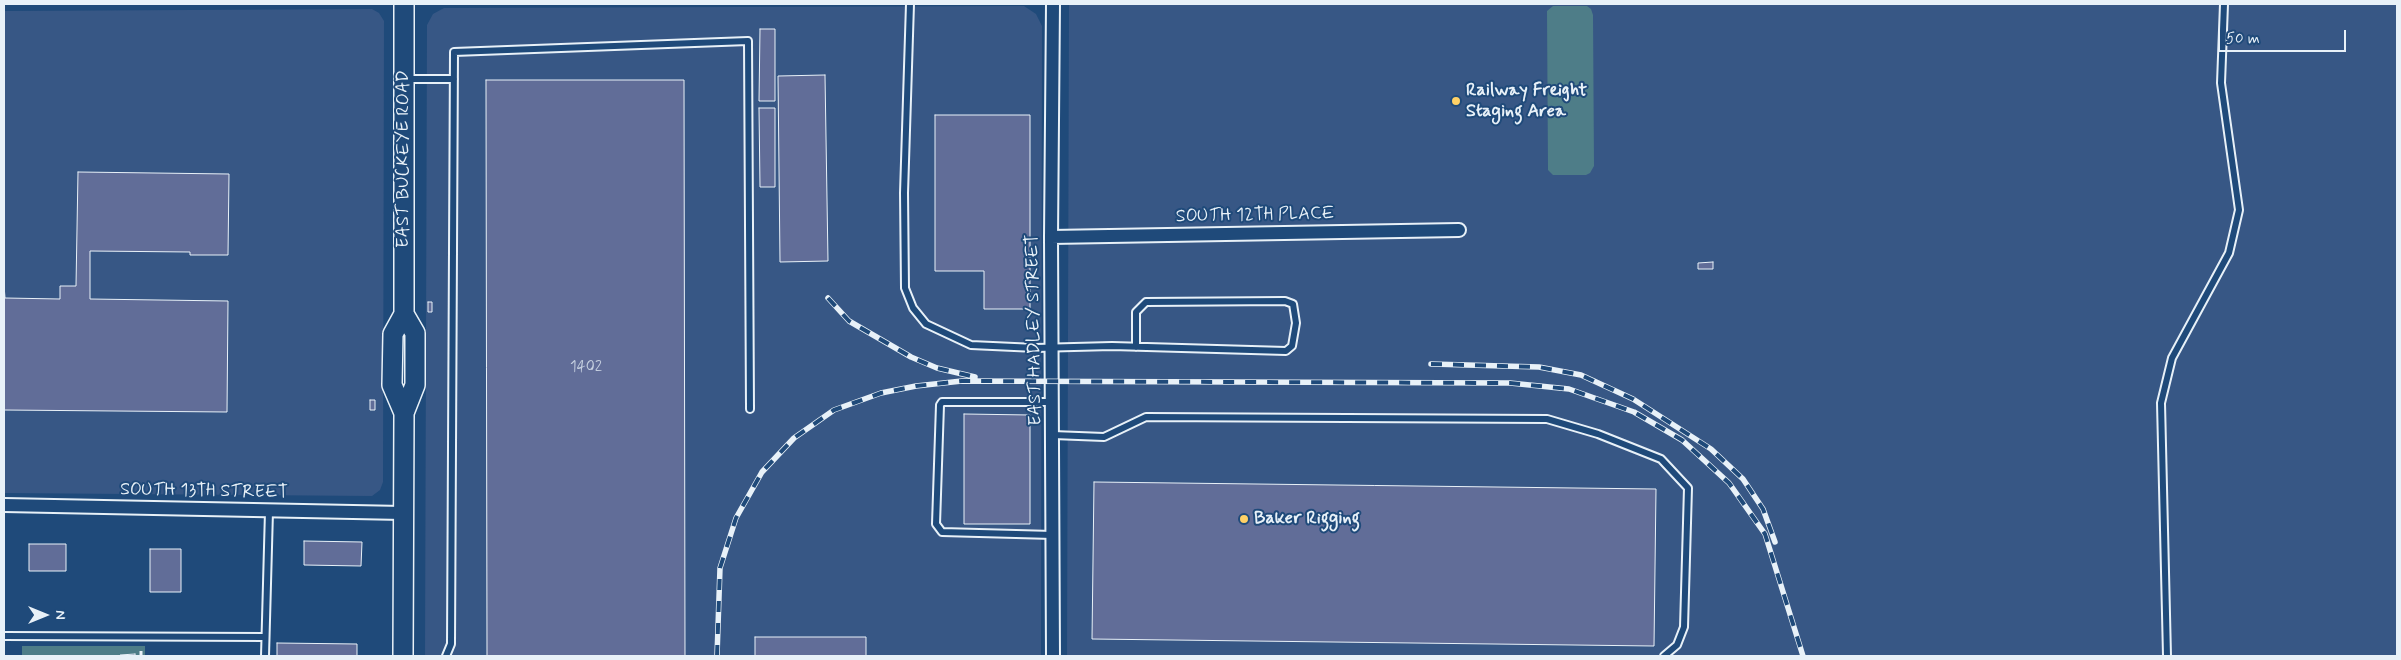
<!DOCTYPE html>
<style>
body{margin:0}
#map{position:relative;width:2401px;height:660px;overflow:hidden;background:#1f4a7a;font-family:Mynerve,sans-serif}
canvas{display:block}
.frame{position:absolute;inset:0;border:5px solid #e8f1f8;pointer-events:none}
.north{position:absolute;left:20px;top:590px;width:50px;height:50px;-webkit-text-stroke:4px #1f4a7a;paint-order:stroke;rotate:90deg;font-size:14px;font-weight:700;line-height:20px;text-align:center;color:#e8f1f8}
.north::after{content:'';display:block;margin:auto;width:18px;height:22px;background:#e8f1f8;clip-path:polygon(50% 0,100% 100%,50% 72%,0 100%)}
.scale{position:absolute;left:2218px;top:30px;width:128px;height:22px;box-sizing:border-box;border:2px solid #e8f1f8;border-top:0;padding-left:6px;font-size:15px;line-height:18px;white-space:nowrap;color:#e8f1f8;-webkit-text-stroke:4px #1f4a7a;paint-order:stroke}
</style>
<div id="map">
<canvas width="2401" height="660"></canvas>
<div class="frame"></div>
<div class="north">N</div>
<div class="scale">50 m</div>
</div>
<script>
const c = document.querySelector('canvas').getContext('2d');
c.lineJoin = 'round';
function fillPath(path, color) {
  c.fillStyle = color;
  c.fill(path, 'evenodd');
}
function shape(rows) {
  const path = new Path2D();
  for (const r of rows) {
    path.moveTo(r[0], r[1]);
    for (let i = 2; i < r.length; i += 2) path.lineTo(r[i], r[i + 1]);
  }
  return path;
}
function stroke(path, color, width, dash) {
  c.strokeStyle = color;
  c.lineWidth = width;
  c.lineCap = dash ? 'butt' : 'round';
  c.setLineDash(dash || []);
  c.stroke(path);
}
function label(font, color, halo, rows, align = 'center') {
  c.font = font + ' Mynerve,sans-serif';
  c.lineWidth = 4;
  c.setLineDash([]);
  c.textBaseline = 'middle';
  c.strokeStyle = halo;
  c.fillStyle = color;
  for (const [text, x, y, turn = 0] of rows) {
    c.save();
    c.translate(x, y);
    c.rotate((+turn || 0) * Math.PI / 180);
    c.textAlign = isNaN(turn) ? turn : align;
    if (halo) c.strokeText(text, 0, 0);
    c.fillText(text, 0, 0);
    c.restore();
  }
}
const built = shape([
 [1069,4,2397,4,2397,656,1067,656],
 [1024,6,1036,14,1042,26,1041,656,425,656,427,25,433,14,444,8],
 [372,9,379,13,384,21,383,482,380,490,372,496,4,493,4,11]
]);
const green = shape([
 [1553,6,1587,6,1591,9,1593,15,1594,166,1590,173,1586,175,1553,175,1548,170,1547,11],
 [22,646,145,646,145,656,22,656]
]);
const building = shape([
 [760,29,775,29,775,101,759,101,760,29],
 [825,75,828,261,780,262,778,76,825,75],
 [486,80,684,80,685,656,487,656,486,80],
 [759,108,775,108,775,187,760,187,759,108],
 [935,115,1030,115,1030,309,984,309,984,271,935,271,935,115],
 [78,172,229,174,228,255,190,255,190,252,90,251,90,299,228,301,227,412,4,410,4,285,5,298,60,299,60,286,76,286,78,172],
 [1713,262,1713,269,1698,269,1698,263,1713,262],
 [428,302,432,302,432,312,428,312,428,302],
 [370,400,375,400,375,410,370,410,370,400],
 [964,414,1030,415,1030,524,964,524,964,414],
 [1094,482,1656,489,1654,646,1092,639,1094,482],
 [304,541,362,542,361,566,304,565,304,541],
 [29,544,66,544,66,571,29,571,29,544],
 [150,549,181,549,181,592,150,592,150,549],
 [755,637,866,637,866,656,755,656,755,637],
 [277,643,357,644,357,656,277,656,277,643],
 [135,654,135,656,120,656,120,655,135,654]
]);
const path = shape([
 [141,656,141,647]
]);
const service = shape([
 [910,4,904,193,905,288,913,308,926,324,971,345,1036,348,1112,346,1286,351,1292,346,1296,323,1293,304,1285,301,1146,302,1136,312,1136,347],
 [405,79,454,79],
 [1053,402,942,402,940,405,936,524,942,532,1053,535],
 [1053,435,1104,437,1146,417,1547,419,1598,434,1661,459,1688,488,1684,627,1677,645,1664,656],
 [4,636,265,637],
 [265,656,269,511],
 [446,656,451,644,454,52,748,41,750,409],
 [2167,656,2161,403,2172,358,2229,253,2239,210,2221,83,2224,4]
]);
const minor = shape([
 [1053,4,1051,237,1053,656],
 [1051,237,1459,230],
 [4,505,403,513]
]);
const secondary = shape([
 [404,314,393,334,392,385,404,413],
 [403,656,404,413,415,385,415,333,404,314,404,4]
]);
const rail = shape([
 [828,298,849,321,911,357,937,368,975,377],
 [1431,364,1539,367,1581,375,1633,399,1711,449,1743,479,1763,509,1775,542],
 [717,656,720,568,736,518,762,472,794,438,834,410,881,393,916,386,962,381,1510,383,1569,389,1634,412,1682,440,1729,483,1765,534,1803,656]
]);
const markers = [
 [1456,101,5,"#ffd166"],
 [1244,519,5,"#ffd166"]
];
const numberNames = [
 ["1402",586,368]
];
const poiNames = [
 ["Railway Freight",1466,91],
 ["Staging Area",1466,112],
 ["Baker Rigging",1254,519]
];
const streetNames = [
 ["EAST BUCKEYE ROAD",404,159,-90],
 ["SOUTH 12TH PLACE",1255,216,-1],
 ["EAST HADLEY STREET",1035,330,-91],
 ["SOUTH 13TH STREET",204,492,1]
];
fillPath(built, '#375785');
fillPath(green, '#4e7d88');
fillPath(building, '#616d98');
stroke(building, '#e8f1f8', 1);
stroke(service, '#e8f1f8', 10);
stroke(minor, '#e8f1f8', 16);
stroke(secondary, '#e8f1f8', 22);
stroke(path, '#e8f1f8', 3, [5, 4]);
stroke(service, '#1f4a7a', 6);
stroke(minor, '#1f4a7a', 12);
stroke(secondary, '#1f4a7a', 19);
stroke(rail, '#e8f1f8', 5.5);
stroke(rail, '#1f4a7a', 4, [11]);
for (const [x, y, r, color] of markers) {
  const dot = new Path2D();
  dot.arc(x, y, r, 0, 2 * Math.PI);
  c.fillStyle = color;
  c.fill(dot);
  stroke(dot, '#1f4a7a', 2);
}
label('15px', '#c6d0e0', null, numberNames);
label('bold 18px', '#e8f1f8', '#1f4a7a', poiNames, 'left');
label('18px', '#e8f1f8', '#1f4a7a', streetNames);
</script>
